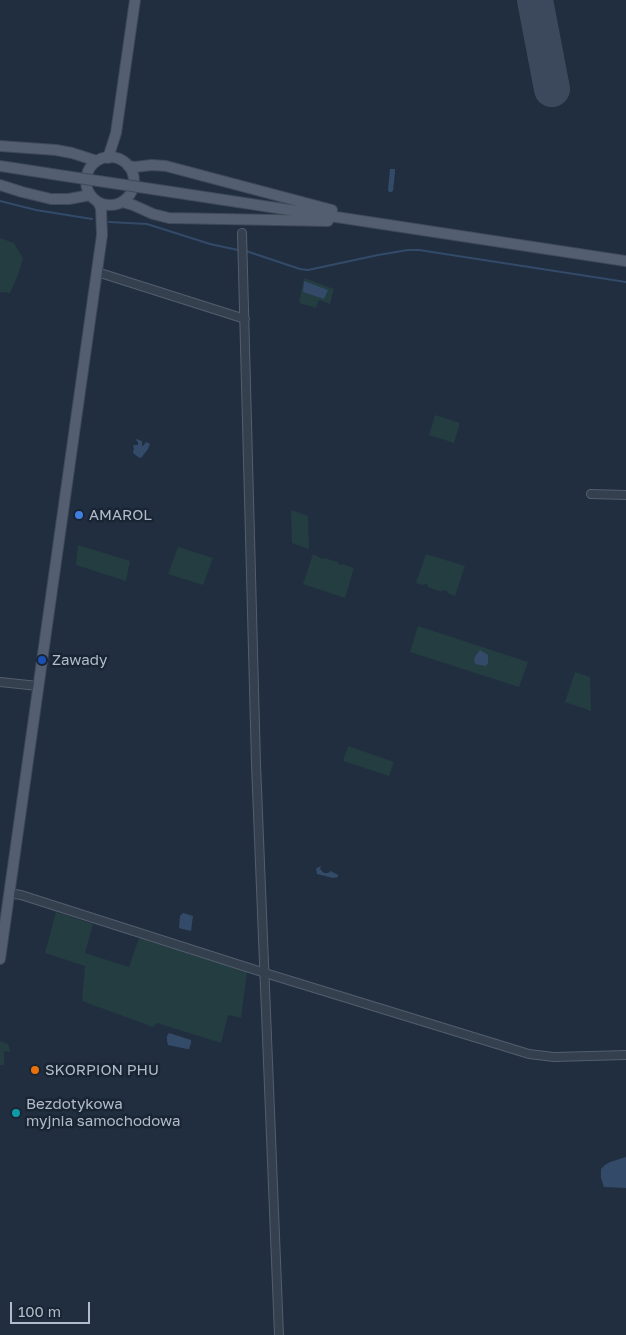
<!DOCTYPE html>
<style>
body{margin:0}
#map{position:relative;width:626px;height:1335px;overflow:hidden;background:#212e40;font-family:"Golos Text",sans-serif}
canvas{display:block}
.scale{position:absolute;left:10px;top:1302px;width:80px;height:22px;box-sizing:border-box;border:2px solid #b1bbca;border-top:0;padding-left:6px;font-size:15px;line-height:18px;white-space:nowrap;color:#b1bbca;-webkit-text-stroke:4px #1a2534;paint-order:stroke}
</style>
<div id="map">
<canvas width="626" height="1335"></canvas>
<div class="scale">100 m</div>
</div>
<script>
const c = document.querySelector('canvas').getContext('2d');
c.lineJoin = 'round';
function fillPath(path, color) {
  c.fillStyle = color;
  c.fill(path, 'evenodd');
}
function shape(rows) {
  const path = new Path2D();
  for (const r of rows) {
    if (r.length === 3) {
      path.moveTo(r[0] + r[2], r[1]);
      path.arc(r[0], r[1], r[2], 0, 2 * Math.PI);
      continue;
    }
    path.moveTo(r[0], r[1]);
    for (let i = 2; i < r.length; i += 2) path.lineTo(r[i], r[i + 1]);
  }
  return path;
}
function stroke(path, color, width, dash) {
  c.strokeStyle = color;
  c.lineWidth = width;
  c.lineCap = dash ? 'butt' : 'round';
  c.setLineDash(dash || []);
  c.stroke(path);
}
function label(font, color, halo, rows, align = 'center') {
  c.font = font + ' "Golos Text",sans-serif';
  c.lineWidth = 5;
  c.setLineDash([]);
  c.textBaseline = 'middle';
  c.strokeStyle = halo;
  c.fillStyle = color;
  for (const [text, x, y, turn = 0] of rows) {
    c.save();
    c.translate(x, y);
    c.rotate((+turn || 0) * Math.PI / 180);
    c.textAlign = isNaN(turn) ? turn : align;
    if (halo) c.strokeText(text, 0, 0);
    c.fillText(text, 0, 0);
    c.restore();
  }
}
const green = shape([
 [0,238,14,243,23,258,18,275,10,293,0,292],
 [304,278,334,289,330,304,319,300,316,308,299,303],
 [435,415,460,423,454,443,429,435],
 [291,510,308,516,309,549,292,543],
 [78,545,130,561,126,581,76,565],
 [178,547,213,558,203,585,168,574],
 [313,554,322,559,324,558,338,562,338,564,342,565,343,564,354,568,345,598,303,584],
 [426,554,465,566,455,596,448,593,447,591,443,590,442,592,428,587,428,585,425,584,423,585,416,583],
 [418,626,528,662,519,687,410,652],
 [575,672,590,677,591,711,565,702],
 [348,746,394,762,389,776,343,761],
 [56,912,93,924,85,953,129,967,139,938,247,972,241,1018,228,1015,221,1043,157,1023,153,1027,82,1001,85,966,45,953],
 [0,1041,8,1044,10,1050,10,1052,4,1051,4,1065,0,1065]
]);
const water = shape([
 [390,169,395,169,395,173,393,191,391,192,389,192,388,190],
 [304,281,328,290,324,299,303,292],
 [136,439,142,441,142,446,144,445,146,442,150,444,148,449,141,458,138,457,133,453,134,448,133,447,134,445,138,445,138,442,136,440],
 [480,650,488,655,488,663,486,666,475,664,474,659,476,655],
 [321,866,320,869,324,873,328,873,331,871,338,875,338,877,333,878,317,874,316,869,317,868],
 [183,913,193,916,191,931,179,928,180,916],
 [169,1033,191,1040,191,1043,189,1049,187,1049,168,1045,167,1041,167,1036],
 [626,1157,626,1188,604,1187,601,1178,601,1169,605,1165,610,1162]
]);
const stream = shape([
 [0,201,36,210,92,219],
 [109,222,147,224,210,244,238,250],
 [246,251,300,269,308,270,378,255,408,250,419,250,626,282]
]);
const runway = shape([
 [535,0,552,89]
]);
const minor = shape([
 [242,233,256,764,279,1335],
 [97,272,245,319],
 [591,494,626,495],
 [0,682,38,686],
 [9,893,21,895,265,973,529,1054,554,1057,626,1055]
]);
const major = shape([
 [0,146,56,150,72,153,97,161],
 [110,181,24],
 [108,158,116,133,135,0],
 [0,166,65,176],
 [128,166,135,167,152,165,166,166,332,210],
 [0,185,22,192,51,199,69,199,90,195],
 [152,189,626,261],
 [122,202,133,205,153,214,169,218,328,221],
 [0,959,102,235,101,208,98,202]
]);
const majorBridge = shape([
 [65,176,152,189]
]);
const markers = [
 [79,515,5,"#3f7fe0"],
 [42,660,5,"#1a4fb4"],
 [35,1070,5,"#e8710a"],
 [16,1113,5,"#0f9aa8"]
];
const poiNames = [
 ["AMAROL",89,515],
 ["Zawady",52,660],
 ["SKORPION PHU",45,1070],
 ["Bezdotykowa",26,1104],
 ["myjnia samochodowa",26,1121]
];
fillPath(green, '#233d41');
fillPath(water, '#334a69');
stroke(stream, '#334a69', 2);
stroke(runway, '#3c495c', 36);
stroke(minor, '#535e6d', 10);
stroke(major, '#3e4958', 12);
stroke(minor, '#35404f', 8);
stroke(major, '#535f70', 10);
stroke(majorBridge, '#3e4958', 12, []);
stroke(majorBridge, '#535f70', 10);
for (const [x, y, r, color] of markers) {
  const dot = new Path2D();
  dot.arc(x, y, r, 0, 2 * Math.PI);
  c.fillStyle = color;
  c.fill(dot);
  stroke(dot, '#1a2534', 2);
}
label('15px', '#b1bbca', '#1a2534', poiNames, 'left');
</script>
